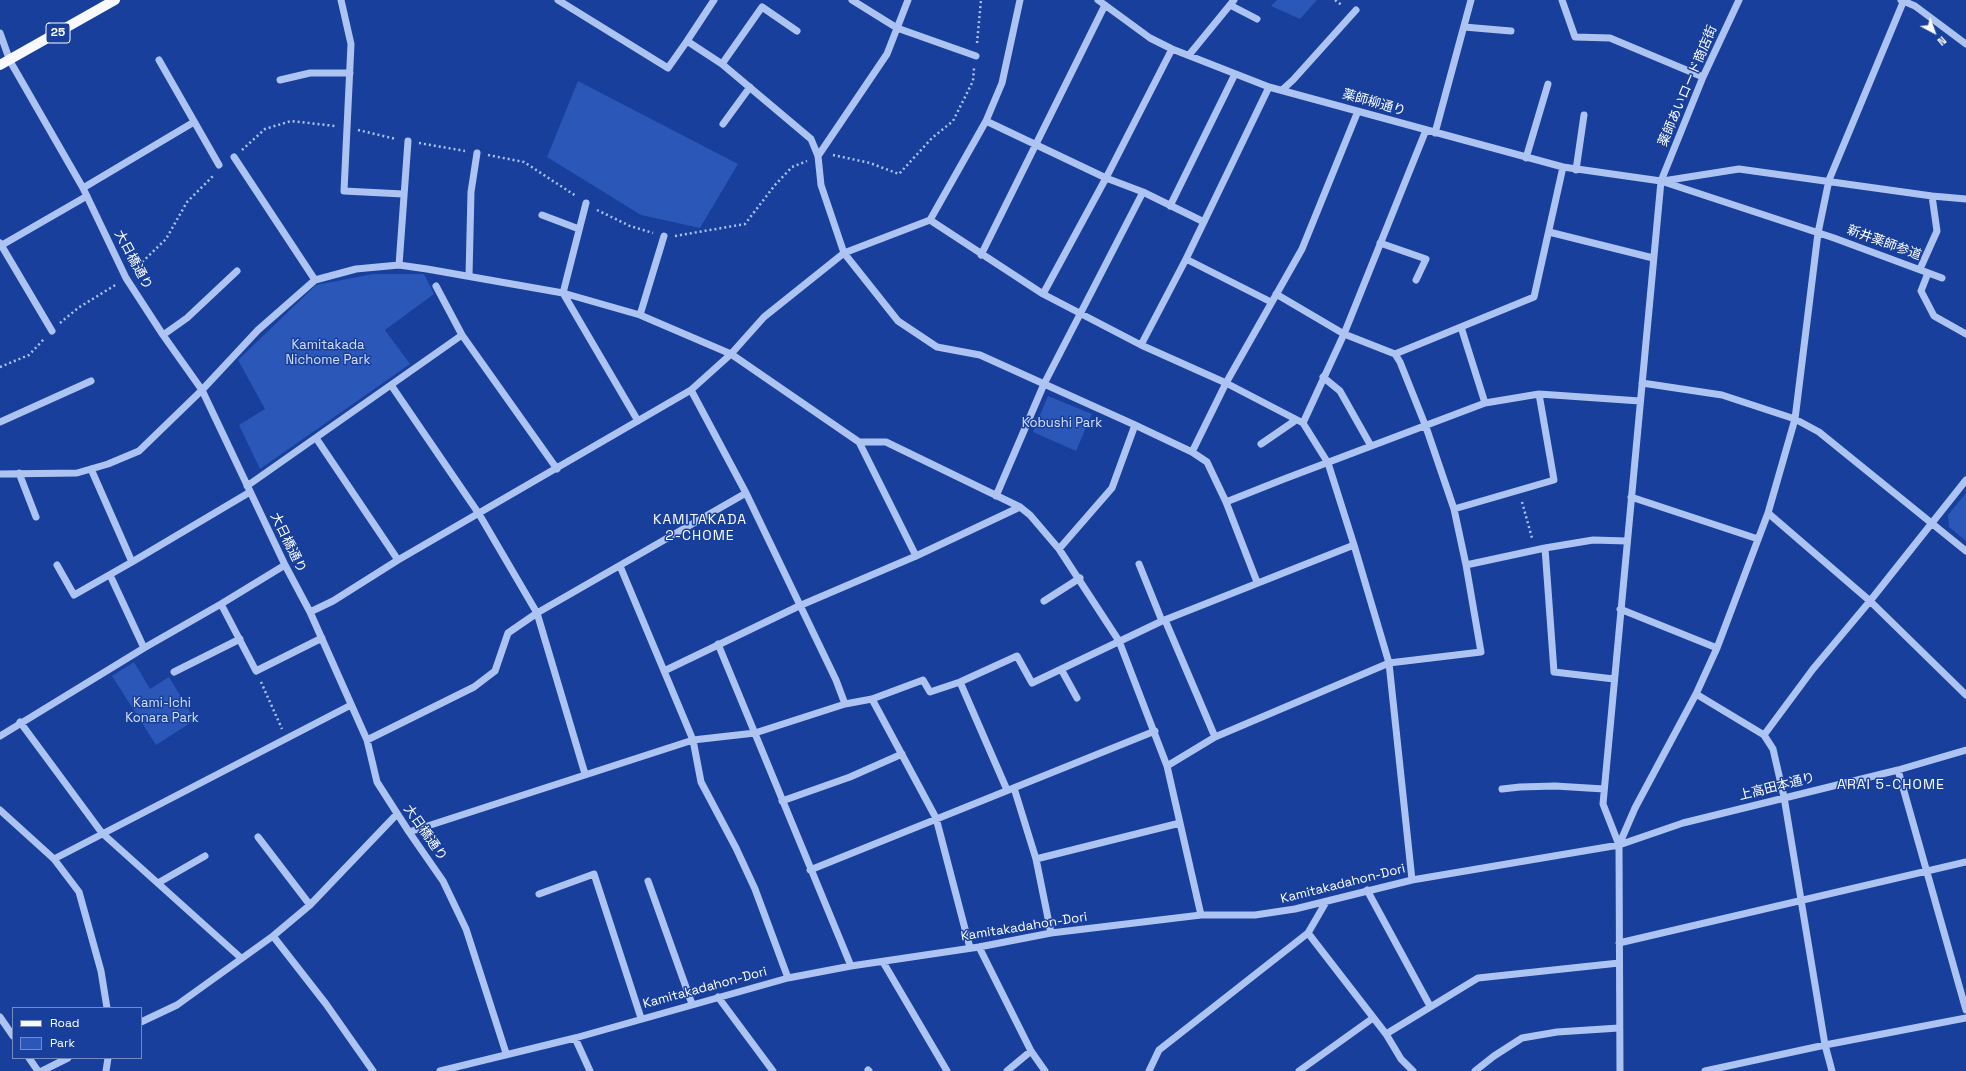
<!DOCTYPE html>
<meta charset="utf-8">
<style>
body{margin:0}
#map{position:relative;width:1966px;height:1071px;overflow:hidden;background:#173f9b;font-family:"Space Grotesk",sans-serif}
canvas{display:block}
.legend{position:absolute;left:12px;top:1007px;width:130px;height:52px;box-sizing:border-box;background:#173f9b;border:1px solid #748cc3;margin:0;padding:5px 7px;list-style:none;font-size:12px;color:#fff}
.legend li{display:flex;align-items:center;gap:8px;height:20px}
.legend b{width:20px;border:1px solid #748cc3}
.north{position:absolute;left:1914px;top:12px;width:40px;height:40px;-webkit-text-stroke:3px #173f9b;paint-order:stroke;rotate:139deg;font-size:11px;font-weight:700;line-height:16px;text-align:center;color:#fff}
.north::after{content:'';display:block;margin:auto;width:14px;height:18px;background:#fff;clip-path:polygon(50% 0,100% 100%,50% 72%,0 100%)}
</style>
<div id="map">
<canvas width="1966" height="1071"></canvas>
<ul class="legend">
<li><b style="height:5px;background:#f8faff"></b>Road</li>
<li><b style="height:11px;background:#2b57b8"></b>Park</li>
</ul>
<div class="north">N</div>
</div>
<script>
const c = document.querySelector('canvas').getContext('2d');
c.lineJoin = 'round';
function fillPath(path, color) {
  c.fillStyle = color;
  c.fill(path, 'evenodd');
}
function shape(rows) {
  const path = new Path2D();
  for (const r of rows) {
    path.moveTo(r[0], r[1]);
    for (let i = 2; i < r.length; i += 2) path.lineTo(r[i], r[i + 1]);
  }
  return path;
}
function stroke(path, color, width, dash) {
  c.strokeStyle = color;
  c.lineWidth = width;
  c.lineCap = dash ? 'butt' : 'round';
  c.setLineDash(dash || []);
  c.stroke(path);
}
function label(font, color, halo, rows, align = 'center') {
  c.font = font + ' "Space Grotesk","Noto Sans JP",sans-serif';
  c.lineWidth = 3;
  c.setLineDash([]);
  c.textBaseline = 'middle';
  c.strokeStyle = halo;
  c.fillStyle = color;
  for (const [text, x, y, turn = 0] of rows) {
    c.save();
    c.translate(x, y);
    c.rotate((+turn || 0) * Math.PI / 180);
    c.textAlign = isNaN(turn) ? turn : align;
    if (halo) c.strokeText(text, 0, 0);
    c.fillText(text, 0, 0);
    c.restore();
  }
}
const green = shape([
 [1277,0,1317,0,1300,19,1271,6],
 [578,81,738,164,700,228,641,215,547,157],
 [373,274,424,274,434,294,385,330,410,364,260,469,239,425,265,409,238,360,316,285],
 [1048,396,1092,414,1076,451,1033,432],
 [1966,493,1966,541,1949,527,1948,515],
 [134,662,150,689,169,677,195,720,156,745,112,676]
]);
const path = shape([
 [1335,0,1343,6],
 [977,43,981,0],
 [358,130,396,139],
 [419,143,465,151],
 [242,150,265,129,291,121,335,126],
 [488,155,524,162,576,196],
 [833,155,870,163,899,174,932,138,953,121,973,81,974,68],
 [597,210,630,226,653,233],
 [675,236,745,224,775,185,792,167,807,161],
 [135,269,166,239,187,202,213,176],
 [60,323,78,308,117,284],
 [0,367,29,355,44,339],
 [1522,502,1532,538],
 [261,682,282,729]
]);
const minor = shape([
 [341,0,351,44,344,191,403,194],
 [558,0,668,68,687,41,722,64,811,139,818,156,821,185,844,253,898,321,937,347,980,355,1135,425,1192,452,1207,462,1226,502,1257,582],
 [852,0,897,28,976,56],
 [1020,0,1002,83,986,121,1106,178,1143,192,1204,222],
 [1098,0,1150,38,1172,49,1269,87,1563,167,1661,181,1834,238,1942,278],
 [1562,0,1575,37,1610,38,1703,77],
 [1901,0,1915,6,1966,44],
 [1230,5,1257,19],
 [1464,27,1511,31],
 [0,33,10,61,83,188,126,278,163,335,202,390,285,565,310,612,367,740,377,782,409,832,443,881,466,929,506,1053],
 [687,41,714,0],
 [1189,55,1234,0],
 [159,60,219,165],
 [722,64,762,7,797,31],
 [280,80,310,73,350,73],
 [1282,90,1293,80,1356,10],
 [723,124,750,87],
 [1435,133,1471,0],
 [818,156,887,54,908,0],
 [234,157,315,280],
 [1526,158,1548,84],
 [1576,170,1584,115],
 [1663,181,1739,169,1932,196,1966,199],
 [83,188,194,122],
 [586,203,563,293,638,421],
 [1170,206,1235,74],
 [542,215,579,229],
 [930,220,1043,294,1141,345,1226,383,1303,423,1328,463,1354,545,1389,663,1412,880],
 [1549,232,1653,258],
 [0,243,52,331],
 [1380,243,1426,259,1416,280],
 [2,245,87,196],
 [981,255,1105,5],
 [1186,259,1271,302],
 [399,265,408,141],
 [1920,269,1937,231,1932,196],
 [1928,273,1921,291,1934,316,1966,334],
 [469,276,471,192,477,153],
 [436,286,462,335,557,469],
 [1043,294,1106,178,1172,49],
 [640,315,664,236],
 [1461,327,1485,403],
 [163,335,187,318,237,271],
 [1141,345,1186,259,1269,87],
 [1395,354,1534,297,1563,167],
 [1323,377,1340,391,1371,446],
 [1642,383,1722,395,1795,419,1819,432,1966,551],
 [391,385,479,514,537,613,585,774],
 [691,390,746,493,836,680,845,704],
 [0,422,91,381],
 [1303,423,1344,334,1426,130],
 [316,438,398,560],
 [859,442,916,556],
 [1261,444,1296,420],
 [1192,452,1226,383,1302,249,1358,111],
 [19,473,36,517],
 [0,474,77,473,108,464,139,451,202,390,258,330,315,280,356,269,399,265,427,269,563,293,640,315,731,354,859,442,886,442,1020,507,1030,515,1059,549,1119,641,1167,766,1201,915],
 [247,486,462,335],
 [996,496,1044,384,1143,192],
 [1631,497,1758,539],
 [1226,502,1284,479,1485,403,1539,394,1640,401],
 [1454,509,1554,480,1539,394],
 [1768,513,1870,601,1966,695],
 [1545,548,1554,672,1614,679],
 [1059,549,1112,488,1135,425],
 [132,562,250,492],
 [1139,564,1162,621],
 [57,565,74,595,132,562,91,469],
 [1466,565,1545,548,1593,540,1627,541],
 [620,566,693,740,701,782,736,848,755,889,788,978],
 [110,575,144,648],
 [1044,601,1080,578],
 [221,604,256,671,322,638],
 [1620,609,1717,648],
 [310,612,333,601,398,560,691,390,731,354,764,317,844,253,930,220,986,121],
 [1165,620,1215,737],
 [718,644,851,966],
 [1061,669,1077,698],
 [664,671,799,606,916,556,1020,507],
 [174,672,240,639],
 [960,682,1007,790],
 [1696,694,1764,735,1773,749,1784,797,1825,1045,1832,1071],
 [872,699,936,818,970,948],
 [20,722,102,833,241,958],
 [1764,735,1813,669,1870,601,1966,480],
 [0,736,144,648,221,604,285,565],
 [367,740,474,687,495,671,508,633,537,613,746,493],
 [1167,766,1215,737,1389,663,1481,652,1466,565,1454,509,1426,427,1400,362,1395,354,1344,334,1276,294],
 [1898,770,1966,1010],
 [1014,788,1036,859,1051,933],
 [1502,789,1520,787,1555,786,1604,789],
 [782,801,850,777,902,754],
 [0,810,54,859,79,892,101,971,107,1008],
 [409,832,693,740,755,733,845,704,872,699,923,680,930,692,960,682,1017,656,1032,683,1162,621,1354,545],
 [258,837,310,905],
 [1619,845,1603,804,1661,181,1703,77,1739,0],
 [54,859,351,705],
 [1036,859,1180,823],
 [810,870,1155,731],
 [648,881,692,1004],
 [158,883,205,856],
 [1367,890,1430,1006],
 [539,894,594,874,641,1018],
 [1308,933,1386,1034,1401,1059,1413,1071],
 [273,936,326,1004,373,1071],
 [1619,943,1966,862],
 [979,947,1031,1051,1045,1071],
 [883,962,947,1071],
 [718,997,773,1071],
 [0,1017,13,1036],
 [141,1022,177,1005,273,936,310,905,397,814],
 [1386,1034,1478,978,1619,963],
 [575,1038,590,1071],
 [29,1058,38,1071],
 [868,1070,869,1071],
 [42,1071,68,1058],
 [106,1071,108,1058],
 [440,1071,575,1038,788,978,851,966,979,947,1051,933,1201,915,1255,915,1295,909,1412,880,1619,845,1683,823,1898,770,1966,750],
 [1007,1071,1031,1051],
 [1149,1071,1159,1050,1308,933,1326,902],
 [1299,1071,1373,1018],
 [1475,1071,1494,1056,1522,1038,1557,1032,1619,1028],
 [1620,1071,1619,845,1635,808,1696,694,1717,648,1768,513,1795,419,1818,233,1829,180,1904,0],
 [1705,1071,1825,1045,1966,1018]
]);
const major = shape([
 [0,65,115,0]
]);
const shields = [
 [58,33,24]
];
const shieldNames = [
 ["25",58,33]
];
const streetNames = [
 ["薬師あいロード商店街",1688,86,-67],
 ["薬師柳通り",1374,103,16],
 ["新井薬師参道",1884,243,20],
 ["大日橋通り",133,260,62],
 ["大日橋通り",288,543,64],
 ["上高田本通り",1777,787,-14],
 ["大日橋通り",425,833,55],
 ["Kamitakadahon-Dori",1343,884,-14],
 ["Kamitakadahon-Dori",1024,927,-9],
 ["Kamitakadahon-Dori",705,988,-15]
];
const parkNames = [
 ["Kamitakada",328,345],
 ["Nichome Park",328,360],
 ["Kobushi Park",1062,423],
 ["Kami-Ichi",162,703],
 ["Konara Park",162,718]
];
const neighbourhoodNames = [
 ["KAMITAKADA",700,520],
 ["2-CHOME",700,536],
 ["ARAI 5-CHOME",1891,785]
];
fillPath(green, '#2b57b8');
stroke(path, '#adc3f2', 2.5, [2, 3]);
stroke(minor, '#adc3f2', 7);
stroke(major, '#f8faff', 10);
for (const [x, y, w] of shields) {
  const box = new Path2D();
  box.roundRect(x - w / 2, y - 10, w, 20, 3);
  c.fillStyle = '#173f9b';
  c.fill(box);
  stroke(box, '#fff', 1);
}
label('bold 12px', '#fff', null, shieldNames);
label('13px', '#fff', '#173f9b', streetNames);
label('13px', '#d5e1fc', '#173f9b', parkNames);
c.letterSpacing = '1px';
label('14px', '#fff', '#173f9b', neighbourhoodNames);
c.letterSpacing = '0px';
</script>
